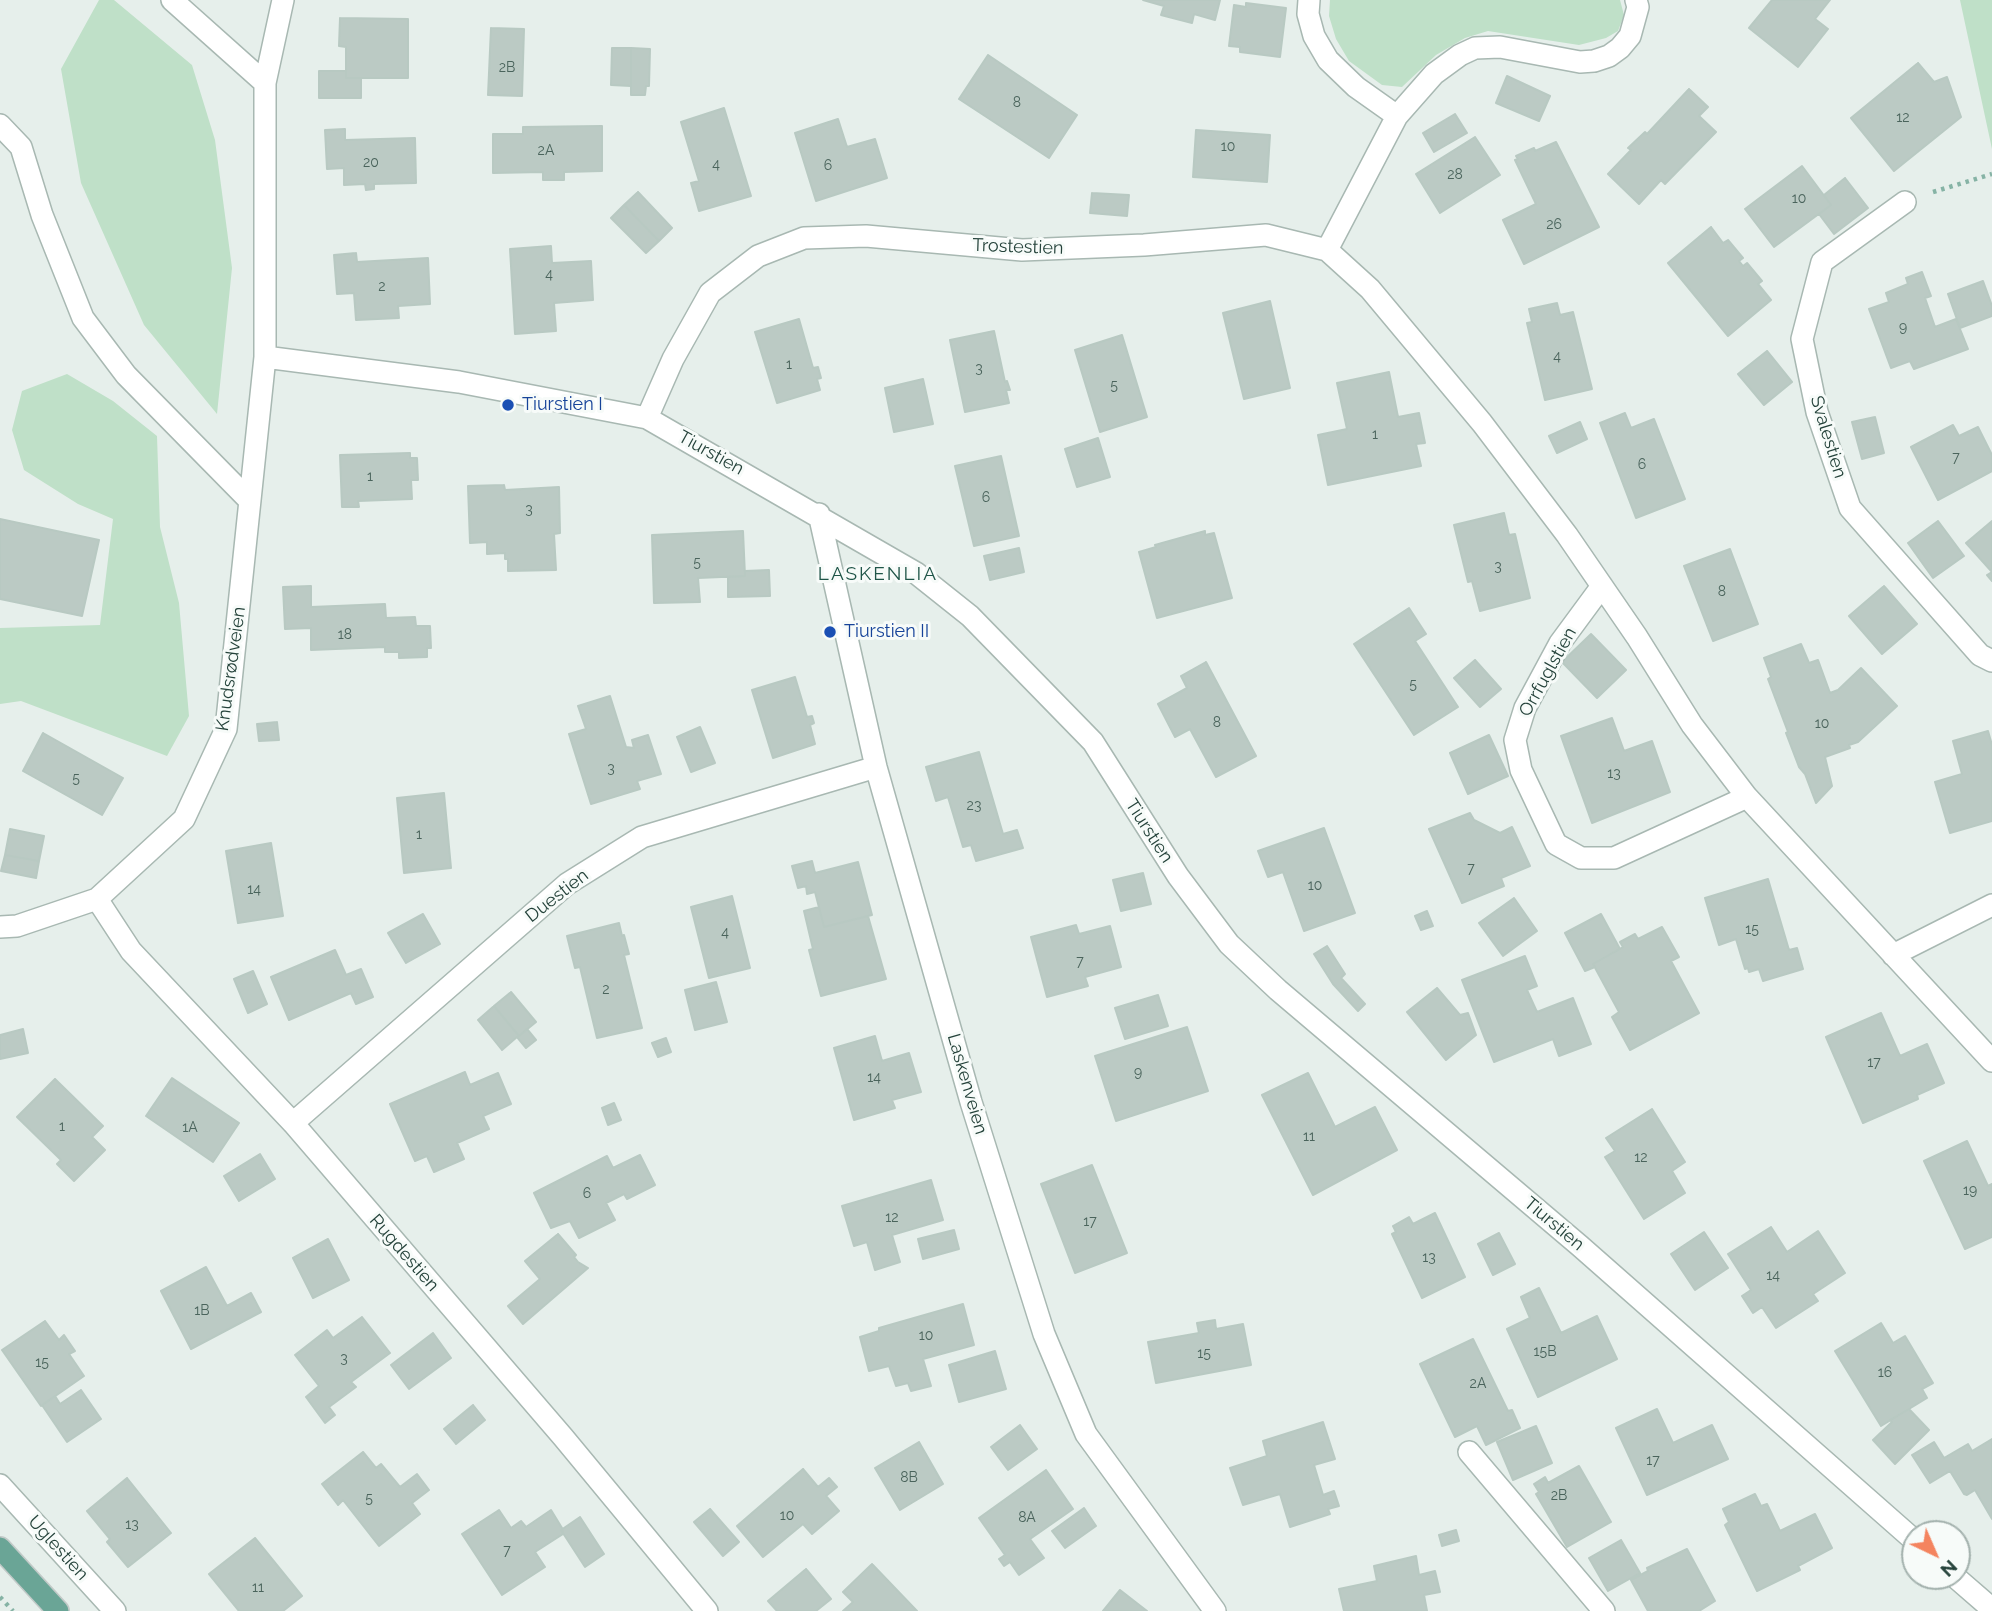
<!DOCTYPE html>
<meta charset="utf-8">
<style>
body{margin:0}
#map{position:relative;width:1992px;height:1611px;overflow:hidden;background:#e6efeb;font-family:Raleway,sans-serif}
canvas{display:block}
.north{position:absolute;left:1901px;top:1520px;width:70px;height:70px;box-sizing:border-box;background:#f7fbf9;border:2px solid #a3b1ad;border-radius:50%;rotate:136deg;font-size:19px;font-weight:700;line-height:28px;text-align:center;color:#24423a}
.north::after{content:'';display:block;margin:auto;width:24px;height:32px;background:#f4845f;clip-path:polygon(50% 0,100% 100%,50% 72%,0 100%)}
</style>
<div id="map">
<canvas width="1992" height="1611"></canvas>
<div class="north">N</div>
</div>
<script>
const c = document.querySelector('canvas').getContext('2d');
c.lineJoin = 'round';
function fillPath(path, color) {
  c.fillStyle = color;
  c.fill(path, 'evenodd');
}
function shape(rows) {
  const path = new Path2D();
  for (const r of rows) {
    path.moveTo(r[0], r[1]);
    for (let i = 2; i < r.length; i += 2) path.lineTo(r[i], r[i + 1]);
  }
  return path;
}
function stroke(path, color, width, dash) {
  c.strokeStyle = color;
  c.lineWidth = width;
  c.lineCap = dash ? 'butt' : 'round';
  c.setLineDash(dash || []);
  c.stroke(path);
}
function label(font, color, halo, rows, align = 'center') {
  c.font = font + ' Raleway,sans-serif';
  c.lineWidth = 6;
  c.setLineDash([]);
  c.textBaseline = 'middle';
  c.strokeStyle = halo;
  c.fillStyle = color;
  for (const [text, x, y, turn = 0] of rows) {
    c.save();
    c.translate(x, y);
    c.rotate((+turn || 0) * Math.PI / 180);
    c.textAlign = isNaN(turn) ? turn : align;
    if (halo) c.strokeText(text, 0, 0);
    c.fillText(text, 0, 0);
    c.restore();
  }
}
const green = shape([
 [99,0,114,0,192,65,215,140,232,268,217,414,144,325,81,183,61,69],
 [1330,0,1620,0,1624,15,1618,31,1606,38,1579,45,1488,31,1465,38,1436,55,1402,87,1382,85,1349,61,1336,39,1329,16],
 [1960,0,1992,0,1992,149],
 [67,374,113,401,157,436,160,527,179,603,189,716,167,756,21,701,0,704,0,628,100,625,113,519,78,504,24,470,12,430,22,391]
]);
const building = shape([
 [1143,0,1220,0,1215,20,1194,14,1192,23,1161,15,1164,6,1143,0],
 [1772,0,1830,0,1815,19,1828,29,1798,67,1749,28,1772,0],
 [1246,3,1286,8,1280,57,1240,52,1240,47,1229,46,1234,5,1246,7,1246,3],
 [340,18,408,19,408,78,346,78,346,47,339,46,340,18],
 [491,28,524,29,522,96,488,95,491,28],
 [612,48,631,48,631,86,611,85,612,48],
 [631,48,650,49,649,86,646,86,645,95,631,95,631,48],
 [988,55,1077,115,1049,158,959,99,988,55],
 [1918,63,1934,82,1947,77,1961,117,1894,171,1851,118,1918,63],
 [319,71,346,71,346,78,361,78,361,98,319,98,319,71],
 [1507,76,1550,96,1539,121,1496,103,1507,76],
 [1689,89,1708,107,1699,116,1716,132,1665,184,1661,180,1639,204,1608,174,1631,150,1628,148,1645,132,1647,134,1689,89],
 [724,108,751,196,699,211,691,183,699,181,681,122,724,108],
 [1455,114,1467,133,1434,152,1423,133,1455,114],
 [838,119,847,147,875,139,887,178,816,201,795,133,838,119],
 [602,126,602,171,564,172,564,180,543,180,543,172,493,173,493,134,523,134,523,127,602,126],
 [345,129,345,140,415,138,416,183,374,184,374,189,366,190,365,184,344,185,344,168,327,169,325,130,345,129],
 [1196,130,1270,135,1267,182,1193,177,1196,130],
 [1475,137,1500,175,1440,213,1416,174,1475,137],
 [1556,142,1599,227,1524,264,1503,220,1536,204,1515,160,1518,159,1516,156,1534,148,1535,151,1556,142],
 [1802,166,1831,205,1774,247,1745,209,1802,166],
 [1845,178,1868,208,1834,234,1819,214,1831,205,1824,195,1845,178],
 [638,192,672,228,659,241,624,205,638,192],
 [1092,193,1129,195,1127,216,1090,213,1092,193],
 [624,205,659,241,646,253,611,218,624,205],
 [1711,227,1723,243,1728,240,1743,258,1739,261,1743,266,1747,263,1762,281,1758,284,1771,300,1728,336,1668,263,1711,227],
 [551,246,552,263,591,261,593,300,554,303,556,331,515,334,510,249,551,246],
 [356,253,357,262,428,258,430,304,398,306,399,318,356,320,354,293,337,294,334,255,356,253],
 [1922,272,1931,296,1925,298,1935,327,1956,319,1968,349,1914,369,1910,361,1891,368,1869,309,1889,302,1886,293,1908,284,1906,278,1922,272],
 [1983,281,1992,306,1992,316,1960,328,1948,294,1983,281],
 [1270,301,1290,388,1244,399,1223,313,1270,301],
 [1557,303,1560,315,1573,312,1592,389,1545,400,1527,323,1532,322,1529,309,1557,303],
 [799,319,813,368,818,367,821,378,817,379,820,390,777,403,755,332,799,319],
 [994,331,1005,382,1007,381,1010,390,1006,390,1009,403,965,412,950,340,994,331],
 [1122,335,1147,417,1100,432,1075,350,1122,335],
 [1767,351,1792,382,1764,405,1738,374,1767,351],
 [1389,372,1398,417,1419,413,1425,443,1416,444,1421,466,1328,485,1318,435,1347,429,1337,383,1389,372],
 [923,379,933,424,894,432,885,388,923,379],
 [1625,413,1631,428,1654,419,1685,499,1636,518,1600,423,1625,413],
 [1875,417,1884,453,1862,459,1852,422,1875,417],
 [1580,422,1587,439,1557,453,1549,436,1580,422],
 [1953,425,1959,436,1978,427,1992,455,1992,471,1938,500,1911,447,1953,425],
 [1098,438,1110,477,1077,487,1065,449,1098,438],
 [410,453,410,458,417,458,418,480,411,480,412,499,358,501,359,507,342,507,340,455,410,453],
 [1001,456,1019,536,974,546,955,466,1001,456],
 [504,485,505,490,559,487,560,533,554,534,556,570,508,571,508,559,505,559,505,553,487,554,487,542,470,543,468,486,504,485],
 [1504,513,1509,535,1515,534,1530,598,1480,611,1472,581,1468,582,1454,525,1504,513],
 [0,519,99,540,82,616,0,599,0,519],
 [1938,521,1964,556,1933,578,1908,543,1938,521],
 [1992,521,1992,581,1987,575,1992,572,1966,543,1992,521],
 [743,531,745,576,698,578,700,602,654,603,652,535,743,531],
 [1205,531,1205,535,1214,533,1232,598,1157,618,1139,552,1156,547,1155,545,1205,531],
 [1019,548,1024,572,990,580,984,556,1019,548],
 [1730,549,1758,624,1713,641,1684,566,1730,549],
 [769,570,770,596,728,597,728,577,745,576,745,571,769,570],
 [311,586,311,607,385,604,386,618,415,617,416,626,430,626,431,648,427,648,427,657,399,658,399,652,385,652,385,647,311,650,311,628,285,629,283,587,311,586],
 [1884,586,1917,624,1882,654,1849,616,1884,586],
 [1409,608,1426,634,1415,641,1458,707,1414,735,1354,644,1409,608],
 [1591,634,1626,670,1597,698,1562,662,1591,634],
 [1801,644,1809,663,1818,660,1830,693,1838,690,1861,668,1897,706,1858,742,1849,745,1850,748,1825,757,1832,786,1816,803,1805,774,1799,767,1786,733,1788,732,1768,679,1771,677,1764,658,1801,644],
 [1475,660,1501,689,1480,707,1454,678,1475,660],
 [1206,662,1256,756,1216,777,1190,729,1175,737,1158,704,1187,688,1181,676,1206,662],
 [795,677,807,717,812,716,814,723,810,725,815,744,773,758,752,690,795,677],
 [610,696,626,747,634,748,632,740,648,735,661,774,637,781,640,789,591,804,569,734,586,729,578,706,610,696],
 [1612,718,1624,751,1652,741,1670,792,1592,823,1561,736,1612,718],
 [277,722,279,740,259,741,257,724,277,722],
 [700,727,715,763,691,772,677,737,700,727],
 [1988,731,1992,745,1992,821,1950,833,1935,782,1962,774,1953,741,1988,731],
 [43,733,123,778,102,815,23,771,43,733],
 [1489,735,1508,776,1468,794,1450,753,1489,735],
 [979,752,1003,834,1017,830,1023,848,976,861,971,845,963,847,948,797,936,801,926,767,979,752],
 [444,793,451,868,404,873,397,798,444,793],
 [1470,813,1474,820,1500,833,1512,827,1530,866,1501,878,1504,886,1462,903,1429,829,1470,813],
 [1324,828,1355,913,1304,931,1283,872,1268,877,1258,851,1324,828],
 [10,829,44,836,39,861,5,855,10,829],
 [271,843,283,916,238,923,226,851,271,843],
 [5,855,39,861,36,878,1,871,5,855],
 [812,861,815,873,858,862,872,915,824,927,815,892,807,894,806,886,798,888,792,866,812,861],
 [1143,873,1151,904,1121,911,1113,880,1143,873],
 [1768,879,1789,950,1797,948,1803,969,1763,981,1759,969,1749,972,1748,968,1745,969,1736,939,1719,945,1705,898,1768,879],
 [732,896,750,968,709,978,691,907,732,896],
 [1514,898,1537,931,1503,956,1479,923,1514,898],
 [819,907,824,927,868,916,886,979,821,996,809,950,813,949,804,911,819,907],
 [1427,911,1433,926,1421,930,1415,916,1427,911],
 [423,914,440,944,406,963,388,933,423,914],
 [1601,914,1620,949,1593,964,1595,967,1585,971,1565,933,1601,914],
 [619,923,622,936,624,935,629,954,624,955,642,1028,597,1038,580,967,575,968,567,936,619,923],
 [1076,925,1079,934,1110,926,1121,967,1085,977,1088,986,1047,997,1031,937,1076,925],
 [1662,927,1679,957,1671,961,1699,1013,1630,1050,1612,1017,1619,1012,1593,964,1623,947,1620,942,1635,934,1638,939,1662,927],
 [1327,946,1345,974,1341,978,1365,1004,1358,1011,1333,984,1314,954,1327,946],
 [335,950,346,975,361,969,373,997,356,1004,351,993,289,1020,271,977,335,950],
 [1525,956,1537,986,1527,990,1537,1012,1573,998,1591,1044,1559,1056,1553,1039,1494,1062,1462,980,1525,956],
 [253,971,267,1004,248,1013,234,979,253,971],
 [716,982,727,1022,695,1030,685,990,716,982],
 [1437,988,1460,1015,1468,1013,1476,1035,1446,1060,1407,1012,1437,988],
 [511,992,536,1022,519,1036,494,1006,511,992],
 [1158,995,1168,1026,1125,1039,1115,1008,1158,995],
 [494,1006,519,1036,527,1029,536,1040,526,1048,517,1037,502,1050,478,1020,494,1006],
 [1881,1013,1900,1056,1927,1044,1944,1083,1917,1095,1918,1099,1863,1123,1826,1037,1881,1013],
 [1187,1027,1208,1091,1116,1121,1095,1056,1187,1027],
 [23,1029,28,1053,0,1059,0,1035,23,1029],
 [875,1036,882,1061,909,1053,921,1092,892,1100,895,1108,854,1120,834,1048,875,1036],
 [666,1038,671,1052,658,1057,652,1043,666,1038],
 [465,1072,470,1085,498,1073,511,1104,483,1116,489,1129,457,1143,464,1159,434,1172,427,1156,415,1161,390,1104,465,1072],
 [1308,1073,1335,1127,1375,1107,1397,1150,1313,1195,1262,1095,1308,1073],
 [172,1078,239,1123,213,1162,146,1116,172,1078],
 [55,1079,103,1126,92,1137,105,1150,74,1181,57,1164,61,1160,17,1117,55,1079],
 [614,1103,621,1120,608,1125,602,1108,614,1103],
 [1652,1109,1685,1162,1672,1171,1685,1193,1644,1219,1605,1157,1615,1151,1606,1138,1652,1109],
 [1967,1141,1988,1186,1992,1184,1992,1237,1965,1249,1924,1161,1967,1141],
 [260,1154,275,1179,239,1201,224,1176,260,1154],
 [640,1155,655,1185,627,1199,624,1194,606,1203,615,1220,579,1238,570,1221,551,1228,534,1193,607,1156,613,1168,640,1155],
 [1092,1165,1127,1253,1075,1273,1041,1184,1092,1165],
 [931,1180,943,1220,892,1235,900,1262,875,1270,867,1242,854,1246,842,1206,931,1180],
 [1435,1213,1465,1277,1422,1298,1392,1234,1396,1232,1393,1226,1409,1217,1413,1224,1435,1213],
 [1771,1227,1787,1252,1818,1231,1845,1273,1813,1294,1818,1301,1776,1328,1762,1307,1753,1313,1742,1296,1751,1290,1728,1254,1771,1227],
 [954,1230,959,1249,923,1259,918,1239,954,1230],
 [1704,1232,1728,1268,1695,1290,1671,1254,1704,1232],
 [1499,1233,1515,1264,1493,1275,1478,1244,1499,1233],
 [558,1234,576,1255,574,1257,578,1262,588,1268,523,1324,508,1306,540,1279,525,1261,558,1234],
 [328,1239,349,1280,313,1298,293,1258,328,1239],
 [206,1267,227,1306,251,1293,261,1312,191,1349,161,1291,206,1267],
 [1539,1288,1561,1333,1597,1316,1617,1359,1538,1397,1507,1329,1530,1318,1521,1297,1539,1288],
 [963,1304,974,1345,923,1359,931,1386,911,1391,908,1383,896,1386,889,1366,869,1371,860,1337,879,1331,879,1328,963,1304],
 [362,1317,390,1353,351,1382,356,1387,329,1407,335,1415,325,1423,306,1397,319,1386,295,1355,327,1330,333,1338,362,1317],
 [1215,1320,1216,1329,1243,1324,1251,1365,1156,1383,1148,1342,1199,1333,1197,1323,1215,1320],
 [45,1321,59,1340,64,1335,75,1351,69,1354,84,1376,41,1406,2,1350,45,1321],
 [1881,1323,1893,1343,1905,1336,1933,1383,1922,1389,1927,1398,1881,1426,1835,1351,1881,1323],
 [433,1333,451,1358,409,1389,391,1365,433,1333],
 [1473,1339,1508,1411,1512,1410,1520,1428,1486,1445,1477,1426,1455,1437,1420,1364,1473,1339],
 [995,1351,1006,1389,959,1402,949,1365,995,1351],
 [81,1390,101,1419,67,1442,42,1405,55,1396,60,1404,81,1390],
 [473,1405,485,1420,456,1444,444,1429,473,1405],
 [1657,1409,1673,1443,1712,1425,1728,1459,1647,1495,1616,1428,1657,1409],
 [1909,1409,1929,1430,1895,1464,1873,1440,1892,1422,1890,1420,1909,1409],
 [1323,1422,1335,1459,1314,1465,1323,1495,1334,1491,1339,1506,1328,1509,1330,1514,1290,1527,1280,1494,1243,1505,1230,1468,1267,1456,1263,1441,1323,1422],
 [1020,1425,1037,1449,1008,1470,991,1447,1020,1425],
 [1536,1426,1552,1463,1513,1480,1497,1442,1536,1426],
 [1992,1439,1992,1519,1975,1490,1967,1495,1964,1494,1950,1471,1930,1483,1912,1455,1934,1442,1944,1458,1968,1444,1972,1451,1992,1439],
 [919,1442,943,1484,900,1510,875,1468,919,1442],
 [363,1452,376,1468,381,1464,400,1487,417,1474,429,1490,412,1503,420,1514,379,1546,343,1500,338,1505,322,1484,363,1452],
 [1579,1466,1611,1522,1567,1547,1536,1494,1539,1492,1534,1484,1545,1477,1548,1483,1579,1466],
 [803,1469,818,1487,829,1478,837,1487,826,1496,839,1511,812,1534,803,1524,763,1557,737,1526,803,1469],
 [1046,1470,1073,1509,1030,1539,1044,1558,1019,1575,1010,1562,1004,1566,999,1559,1005,1555,979,1518,1046,1470],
 [127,1478,171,1533,128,1567,107,1542,110,1539,87,1511,127,1478],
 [1755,1494,1761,1506,1767,1504,1780,1531,1815,1514,1832,1548,1798,1566,1800,1570,1757,1591,1725,1525,1729,1522,1723,1509,1755,1494],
 [1084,1508,1096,1526,1065,1548,1052,1531,1084,1508],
 [710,1509,739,1542,723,1556,694,1522,710,1509],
 [499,1510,511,1528,521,1521,526,1527,551,1510,562,1528,563,1534,535,1552,545,1567,502,1595,462,1534,499,1510],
 [580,1517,604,1554,585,1567,561,1530,580,1517],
 [1456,1530,1459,1541,1442,1546,1439,1535,1456,1530],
 [255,1538,302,1596,283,1611,239,1611,209,1574,255,1538],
 [1621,1540,1640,1573,1608,1591,1589,1558,1621,1540],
 [1687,1549,1715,1601,1699,1611,1648,1611,1631,1580,1648,1571,1647,1568,1687,1549],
 [1416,1556,1419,1575,1435,1571,1440,1592,1424,1595,1427,1611,1344,1611,1339,1589,1377,1581,1374,1566,1416,1556],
 [872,1564,917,1611,843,1611,853,1602,843,1592,872,1564],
 [806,1569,831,1599,816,1611,777,1611,768,1601,806,1569],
 [1120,1590,1147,1611,1103,1611,1120,1590]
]);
const path = shape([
 [1933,192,1992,174],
 [0,1597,13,1611]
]);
const minor = shape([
 [172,0,265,83],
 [1309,0,1308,14,1314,36,1328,60,1356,87,1397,116],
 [0,125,21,147,42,215,83,318,126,375,250,501],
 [1905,202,1822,262,1802,339,1817,412,1850,508,1980,655,1992,661],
 [1327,250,1397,116,1434,74,1460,55,1475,48,1500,47,1580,62,1594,61,1609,56,1620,48,1630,36,1638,7,1636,0],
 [265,357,459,382,647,418,916,573,970,616,1093,742,1178,876,1229,944,1278,990,1580,1246,1915,1541],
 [647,418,673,359,710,293,758,256,804,238,866,236,1022,250,1144,245,1266,235,1327,250,1370,289,1482,423,1567,535,1637,637,1692,725,1747,797,1992,1061],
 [819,514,876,767,971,1102,1044,1334,1086,1434,1215,1611],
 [1602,586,1560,643,1525,708,1515,740,1521,770,1556,844,1581,858,1614,858,1747,797],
 [97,899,131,951,293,1123,563,1437,707,1611],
 [0,927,17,926,97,899,184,819,226,729,265,357,265,83,283,0],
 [1893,955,1992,905],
 [293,1123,567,884,642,837,876,767],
 [1469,1452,1604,1611],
 [0,1485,115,1611],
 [1954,1576,1992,1609]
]);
const major = shape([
 [0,1548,58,1611]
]);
const markers = [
 [508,405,7,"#1a4fb4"],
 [830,632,7,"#1a4fb4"]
];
const numberNames = [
 ["2B",507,68],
 ["8",1017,103],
 ["12",1903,118],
 ["10",1228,147],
 ["2A",546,151],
 ["20",371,163],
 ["4",716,165],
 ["6",828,166],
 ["28",1455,175],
 ["10",1799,199],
 ["26",1554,225],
 ["4",549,275],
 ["2",382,287],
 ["9",1903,328],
 ["4",1557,357],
 ["1",789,365],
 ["3",979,369],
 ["5",1114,386],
 ["1",1375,435],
 ["7",1956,458],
 ["6",1642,465],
 ["1",370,477],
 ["6",986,498],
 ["3",529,510],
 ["5",697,563],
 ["3",1498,567],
 ["8",1722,592],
 ["18",345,635],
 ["5",1413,685],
 ["8",1217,723],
 ["10",1822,724],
 ["3",611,769],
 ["13",1614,774],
 ["5",76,779],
 ["23",974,806],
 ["1",419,835],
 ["7",1471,869],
 ["10",1315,886],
 ["14",254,890],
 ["15",1752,930],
 ["4",725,933],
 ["7",1080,962],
 ["2",606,990],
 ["17",1874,1063],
 ["9",1138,1073],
 ["14",874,1078],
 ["1",62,1127],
 ["1A",190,1128],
 ["11",1309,1137],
 ["12",1641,1158],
 ["19",1970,1191],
 ["6",587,1194],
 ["12",892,1218],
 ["17",1090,1222],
 ["13",1429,1258],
 ["14",1773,1276],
 ["1B",202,1311],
 ["10",926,1336],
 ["15B",1545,1352],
 ["15",1204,1354],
 ["3",344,1359],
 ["15",42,1363],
 ["16",1885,1373],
 ["2A",1478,1384],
 ["17",1653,1461],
 ["8B",909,1478],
 ["2B",1559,1496],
 ["5",369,1499],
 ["10",787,1516],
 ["8A",1027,1518],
 ["13",132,1525],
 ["7",507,1551],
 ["11",258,1588]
];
const streetNames = [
 ["Trostestien",1018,247,2],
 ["Svalestien",1828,437,73],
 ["Tiurstien",711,453,29],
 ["Knudsrødveien",231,669,-82],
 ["Orrfuglstien",1548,672,-61],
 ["Tiurstien",1149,831,57],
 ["Duestien",557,896,-38],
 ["Laskenveien",967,1084,74],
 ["Tiurstien",1554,1224,40],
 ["Rugdestien",404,1253,49],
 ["Uglestien",58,1548,48]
];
const transitNames = [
 ["Tiurstien I",522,405],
 ["Tiurstien II",844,632]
];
const neighbourhoodNames = [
 ["LASKENLIA",878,574]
];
fillPath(green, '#bfe0c8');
fillPath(building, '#bbcac4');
stroke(building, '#b8c9c2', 2);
stroke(minor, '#a8b8b2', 24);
stroke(major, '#c2cac8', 24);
stroke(path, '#86b3a5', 4.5, [3.5, 5]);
stroke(minor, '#fff', 21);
stroke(major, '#6aa596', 21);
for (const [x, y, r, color] of markers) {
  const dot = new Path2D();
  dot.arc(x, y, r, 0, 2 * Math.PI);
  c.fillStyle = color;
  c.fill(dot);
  stroke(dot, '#f7fbf9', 2.5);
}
label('14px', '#4a645c', null, numberNames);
label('18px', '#24423a', '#f7fbf9', streetNames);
label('18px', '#164399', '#f7fbf9', transitNames, 'left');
c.letterSpacing = '2px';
label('19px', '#1f5548', '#f7fbf9', neighbourhoodNames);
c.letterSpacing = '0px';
</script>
